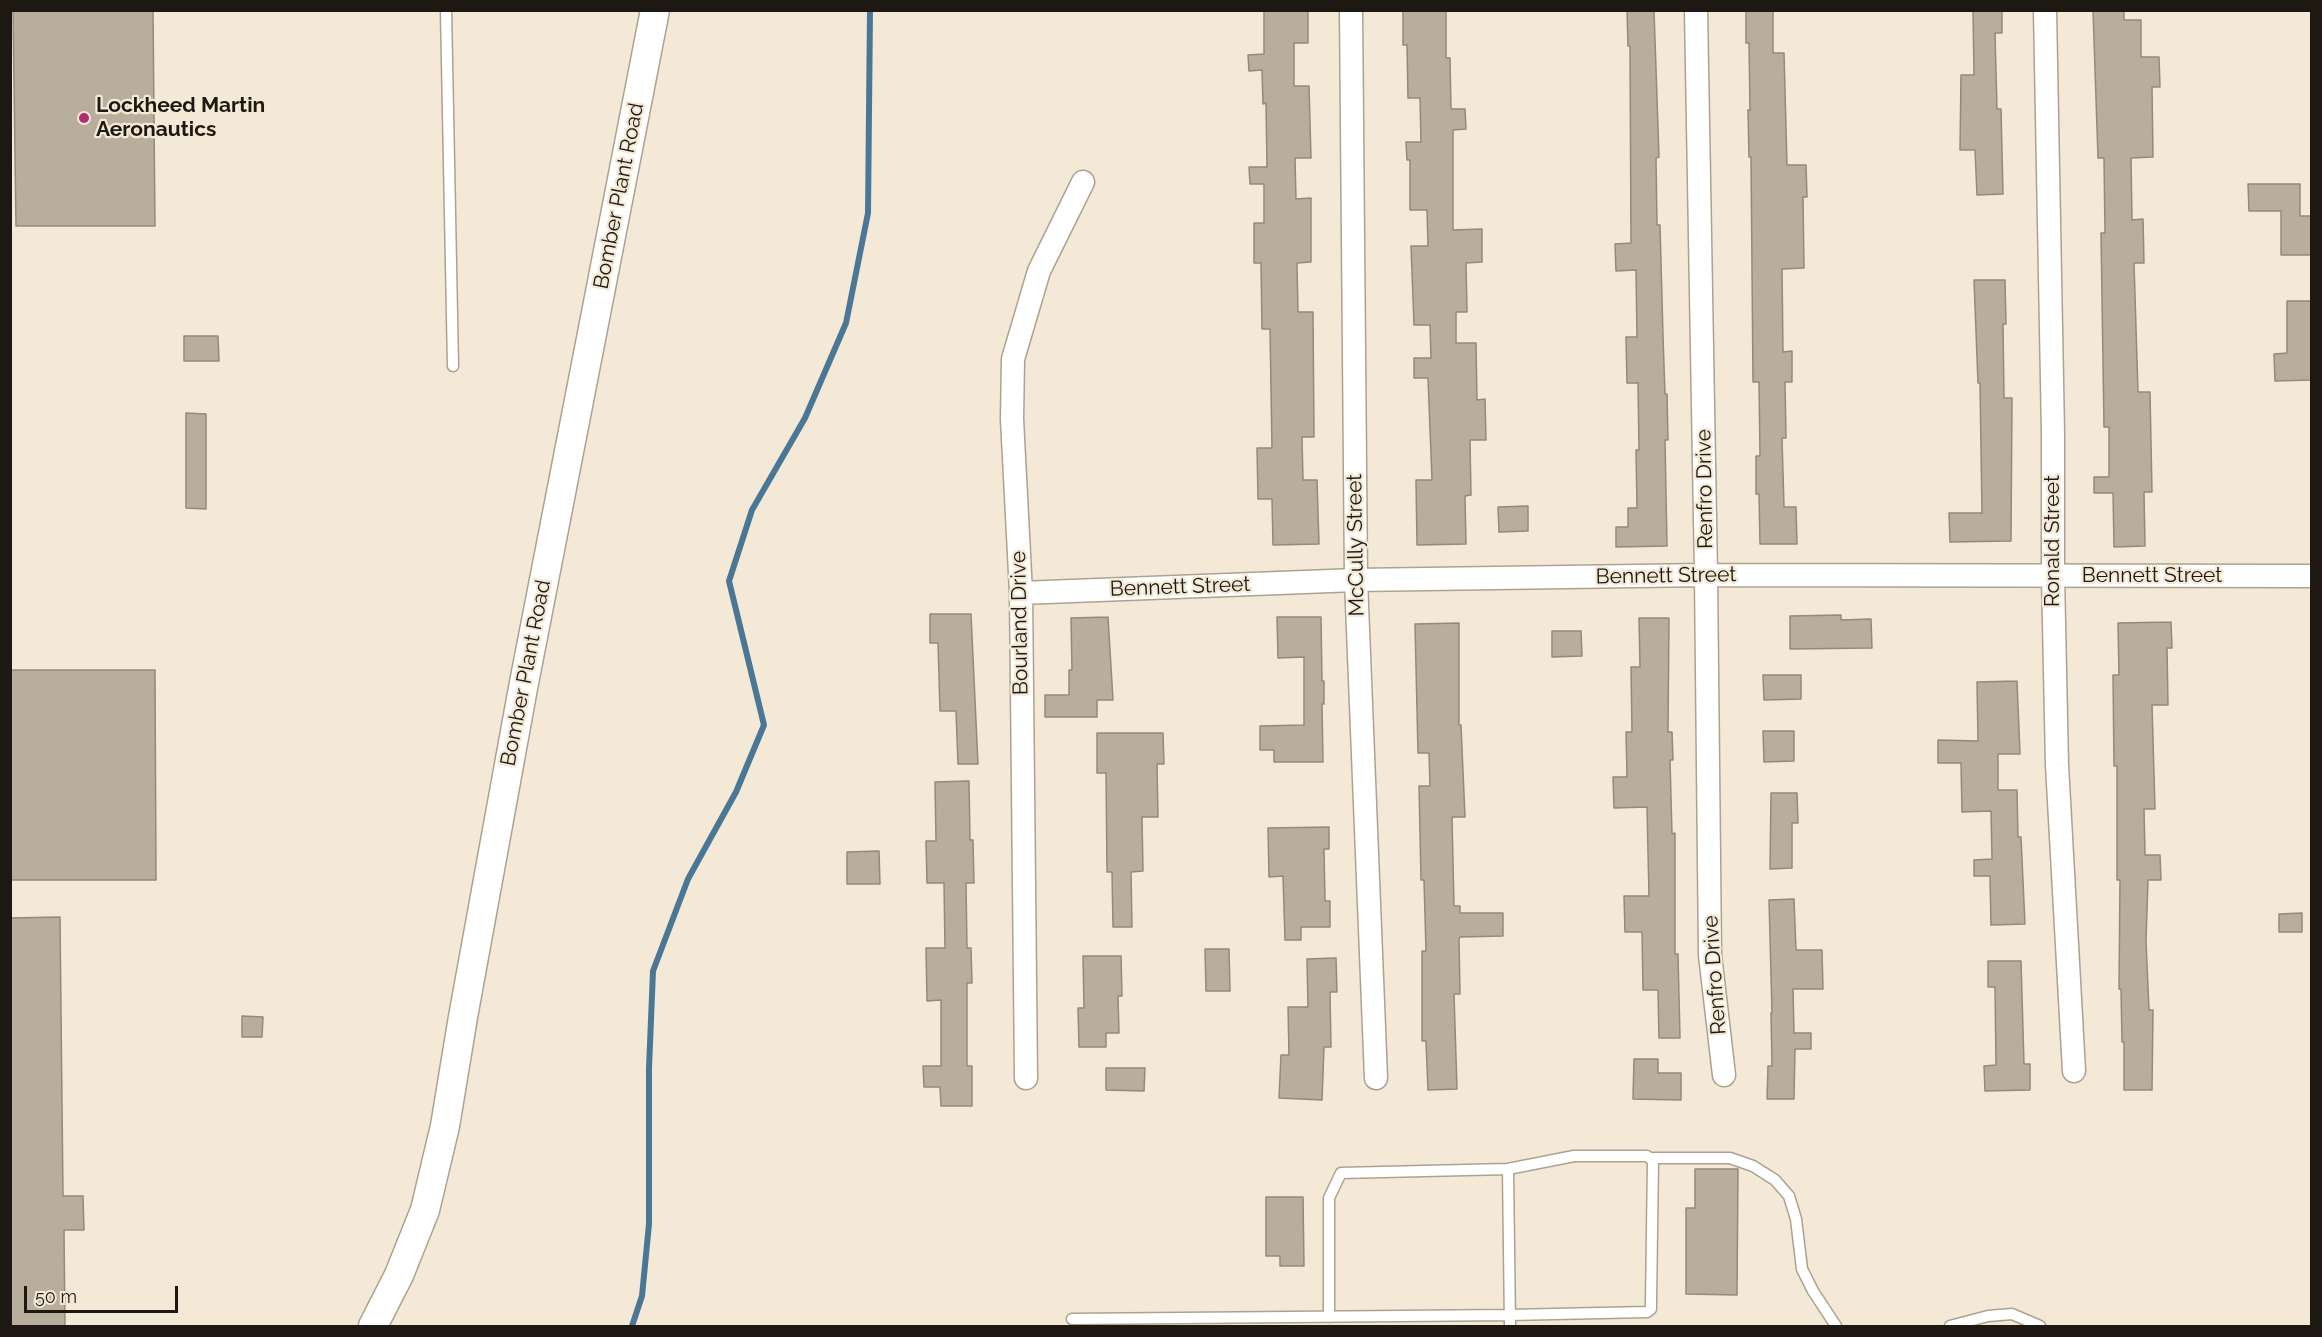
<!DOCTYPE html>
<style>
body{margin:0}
#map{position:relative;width:2322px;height:1337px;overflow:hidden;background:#f4e9d6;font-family:Raleway,sans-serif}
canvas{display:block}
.frame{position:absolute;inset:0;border:12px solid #1d1912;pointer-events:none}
.scale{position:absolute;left:24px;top:1286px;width:154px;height:27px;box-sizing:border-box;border:3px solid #1d1912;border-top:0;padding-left:8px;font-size:18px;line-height:21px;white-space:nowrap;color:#1d1912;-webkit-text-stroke:4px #f4e9d6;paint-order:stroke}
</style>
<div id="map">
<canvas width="2322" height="1337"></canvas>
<div class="frame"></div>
<div class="scale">50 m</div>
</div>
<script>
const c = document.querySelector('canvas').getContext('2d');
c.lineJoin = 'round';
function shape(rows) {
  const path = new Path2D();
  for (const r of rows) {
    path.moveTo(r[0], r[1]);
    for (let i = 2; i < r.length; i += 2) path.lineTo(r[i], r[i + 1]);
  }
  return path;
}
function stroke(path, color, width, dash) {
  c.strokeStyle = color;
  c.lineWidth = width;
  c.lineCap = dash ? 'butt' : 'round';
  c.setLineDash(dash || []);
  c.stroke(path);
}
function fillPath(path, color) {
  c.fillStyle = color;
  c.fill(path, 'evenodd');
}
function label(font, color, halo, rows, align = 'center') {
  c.font = font + ' Raleway,sans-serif';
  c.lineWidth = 4.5;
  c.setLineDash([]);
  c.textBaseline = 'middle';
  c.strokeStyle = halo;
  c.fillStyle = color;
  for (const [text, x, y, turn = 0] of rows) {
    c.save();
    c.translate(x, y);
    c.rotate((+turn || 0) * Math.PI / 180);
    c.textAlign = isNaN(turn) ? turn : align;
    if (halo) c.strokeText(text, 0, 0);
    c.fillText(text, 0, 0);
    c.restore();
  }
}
const stream = shape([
 [632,1326,642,1296,649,1224,649,1068,653,971,688,879,736,792,764,725,729,581,752,510,805,418,846,323,868,213,870,10]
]);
const building = shape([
 [13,10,153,10,155,226,16,226,13,10],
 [1264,10,1308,10,1308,43,1294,43,1294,86,1309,86,1311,158,1295,158,1296,199,1311,198,1311,262,1297,263,1298,312,1313,312,1314,437,1302,437,1303,480,1317,480,1319,544,1273,545,1272,499,1258,499,1257,448,1272,448,1270,329,1262,329,1261,263,1254,263,1254,223,1264,223,1264,184,1250,184,1249,167,1267,167,1266,103,1263,104,1262,70,1249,71,1248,55,1264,54,1264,10],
 [1403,10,1446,10,1446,58,1450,58,1451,109,1465,109,1466,129,1453,130,1453,230,1482,229,1482,262,1466,263,1467,312,1456,312,1456,343,1476,343,1477,400,1485,399,1486,440,1470,440,1471,495,1465,496,1466,544,1417,545,1416,480,1432,480,1428,378,1414,378,1414,358,1431,358,1430,325,1414,325,1411,246,1428,246,1427,210,1410,210,1410,160,1407,160,1406,142,1421,142,1420,98,1408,98,1407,45,1403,45,1403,10],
 [1627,10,1654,10,1659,157,1656,158,1657,225,1660,225,1663,336,1665,394,1667,394,1668,440,1665,440,1667,546,1616,547,1616,527,1628,527,1628,508,1637,508,1636,450,1639,450,1638,383,1627,383,1626,337,1637,337,1636,270,1616,271,1615,244,1631,243,1630,46,1628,46,1627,10],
 [1746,10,1773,10,1773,53,1784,53,1787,165,1806,165,1807,197,1803,197,1804,268,1782,269,1783,352,1792,351,1792,382,1785,382,1786,438,1782,438,1784,507,1796,507,1797,544,1760,544,1759,494,1756,494,1756,456,1760,456,1759,382,1753,382,1751,157,1749,157,1748,110,1750,110,1749,43,1746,43,1746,10],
 [1973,10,2002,10,2002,33,1995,33,1997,109,2001,109,2003,194,1977,195,1975,150,1960,150,1961,75,1974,75,1973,10],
 [2093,10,2124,10,2124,20,2141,20,2141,57,2159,57,2160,87,2152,87,2153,157,2131,158,2132,220,2143,219,2144,263,2134,263,2138,392,2150,392,2152,492,2144,492,2145,546,2114,547,2113,493,2094,493,2094,477,2109,477,2109,427,2104,427,2101,233,2105,233,2104,158,2098,158,2093,10],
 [2248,184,2300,184,2300,216,2312,216,2312,255,2281,255,2281,211,2249,211,2248,184],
 [1974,280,2005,280,2006,324,2003,324,2004,398,2012,398,2011,541,1950,542,1949,513,1982,513,1980,383,1978,383,1974,280],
 [2287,301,2312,301,2312,380,2275,381,2274,354,2287,353,2287,301],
 [184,336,218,336,219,361,184,361,184,336],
 [186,413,206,414,206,509,186,508,186,413],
 [1528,506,1528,531,1499,532,1498,507,1528,506],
 [930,614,971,614,978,764,958,764,956,711,940,711,938,643,930,643,930,614],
 [1841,615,1841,620,1871,619,1872,648,1790,649,1790,616,1841,615],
 [1108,617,1113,700,1097,700,1097,717,1045,717,1045,695,1069,695,1069,670,1072,670,1071,618,1108,617],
 [1277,617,1321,617,1322,681,1324,681,1324,704,1322,704,1323,762,1274,762,1274,750,1260,750,1260,726,1304,725,1304,657,1278,658,1277,617],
 [1639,618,1669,618,1668,732,1672,732,1673,760,1670,760,1672,834,1675,833,1675,954,1678,954,1680,1038,1659,1038,1658,990,1643,990,1642,932,1625,932,1624,896,1649,896,1647,807,1614,808,1613,777,1627,777,1626,732,1632,732,1631,667,1640,667,1639,618],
 [2171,622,2172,648,2167,648,2168,705,2152,705,2155,809,2144,809,2145,855,2160,855,2161,880,2148,880,2146,941,2149,1010,2153,1010,2152,1090,2124,1090,2124,1042,2122,1042,2121,989,2119,989,2120,880,2117,880,2117,766,2114,766,2113,675,2119,675,2118,623,2171,622],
 [1459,623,1459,725,1461,725,1465,817,1452,817,1454,906,1460,906,1460,913,1503,913,1503,936,1460,937,1459,939,1460,994,1454,994,1457,1089,1428,1090,1426,1041,1422,1041,1422,951,1426,951,1424,880,1421,880,1419,786,1430,786,1429,753,1418,753,1415,624,1459,623],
 [1552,631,1581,631,1582,656,1552,657,1552,631],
 [10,670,155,670,156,880,10,880,10,670],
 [1763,675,1801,675,1801,699,1764,700,1763,675],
 [2017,681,2020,754,1998,754,1998,790,2017,790,2018,837,2021,837,2025,924,1991,925,1990,876,1974,876,1974,860,1992,859,1991,811,1962,812,1961,763,1938,763,1938,740,1978,741,1977,682,2017,681],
 [1763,731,1794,731,1794,761,1764,762,1763,731],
 [1097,733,1163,733,1164,764,1157,764,1158,817,1142,817,1143,871,1131,872,1132,927,1113,927,1112,872,1107,872,1106,773,1097,773,1097,733],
 [969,781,970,840,973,840,974,883,966,883,967,948,971,948,972,983,967,983,967,1066,972,1066,972,1106,941,1106,940,1087,924,1087,923,1066,941,1066,941,1000,927,1001,926,948,945,948,944,883,927,883,926,841,936,841,935,782,969,781],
 [1771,793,1797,793,1798,823,1792,823,1792,868,1770,869,1771,793],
 [1329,827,1329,849,1324,849,1325,901,1330,901,1330,927,1301,927,1301,940,1285,940,1283,876,1269,877,1268,828,1329,827],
 [879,851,880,884,847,884,847,852,879,851],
 [1794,899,1796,950,1822,950,1823,989,1793,989,1794,1033,1811,1033,1811,1049,1795,1049,1794,1099,1767,1099,1768,1066,1772,1066,1771,1013,1772,1013,1769,900,1794,899],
 [2302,913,2302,932,2279,932,2279,914,2302,913],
 [60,917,63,1196,83,1196,84,1230,64,1230,65,1326,10,1326,10,918,60,917],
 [1205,949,1229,949,1230,991,1206,991,1205,949],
 [1083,956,1121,956,1122,996,1118,996,1119,1033,1106,1033,1106,1047,1079,1047,1078,1008,1084,1008,1083,956],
 [1336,958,1337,992,1330,992,1331,1047,1324,1047,1322,1100,1279,1098,1281,1055,1289,1055,1288,1007,1308,1007,1307,959,1336,958],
 [1988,961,2021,961,2024,1064,2030,1064,2030,1090,1985,1091,1984,1066,1996,1065,1995,987,1988,987,1988,961],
 [242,1016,263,1017,262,1037,242,1037,242,1016],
 [1634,1059,1658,1059,1658,1073,1681,1073,1681,1100,1633,1099,1634,1059],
 [1106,1068,1145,1068,1144,1091,1106,1090,1106,1068],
 [1695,1169,1738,1169,1737,1295,1686,1294,1686,1208,1695,1208,1695,1169],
 [1266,1197,1303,1197,1304,1266,1280,1266,1280,1256,1266,1256,1266,1197]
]);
const service = shape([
 [446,10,453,366],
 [1651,1158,1730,1158,1753,1166,1775,1180,1789,1196,1796,1219,1802,1269,1813,1291,1836,1326],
 [1508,1169,1510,1326],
 [1072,1319,1509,1315,1647,1312,1651,1309,1651,1302,1653,1161,1647,1156,1574,1156,1508,1169,1341,1173,1329,1198,1329,1317],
 [1950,1326,1988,1316,2012,1314,2040,1326]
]);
const minor = shape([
 [1351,10,1356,580,1376,1078],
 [1696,10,1706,575,1710,955,1724,1075],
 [2045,10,2053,434,2053,576,2057,765,2074,1071],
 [1021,593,1356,580,1706,575,2312,576],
 [1026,1078,1021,593,1012,419,1013,359,1039,271,1083,182]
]);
const tertiary = shape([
 [373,1326,399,1275,425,1210,445,1126,463,1017,523,688,655,10]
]);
const markers = [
 [84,118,6,"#af2b73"]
];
const poiNames = [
 ["Lockheed Martin",96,106],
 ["Aeronautics",96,130]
];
const streetNames = [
 ["Bomber Plant Road",619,196,-79],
 ["Renfro Drive",1705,489,-91],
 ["Ronald Street",2053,541,-90],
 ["McCully Street",1356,545,-91],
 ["Bennett Street",1666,576,-1],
 ["Bennett Street",2152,576],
 ["Bennett Street",1180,587,-2],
 ["Bourland Drive",1020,623,-91],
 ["Bomber Plant Road",526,673,-79],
 ["Renfro Drive",1715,975,-94]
];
stroke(stream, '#4b7797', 6);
fillPath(building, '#b8ae9b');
stroke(building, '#948a78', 1.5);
stroke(service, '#aca28f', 13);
stroke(minor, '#aca28f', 25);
stroke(tertiary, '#aca28f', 31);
stroke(service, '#fff', 10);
stroke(minor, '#fff', 22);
stroke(tertiary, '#fff', 28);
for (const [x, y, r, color] of markers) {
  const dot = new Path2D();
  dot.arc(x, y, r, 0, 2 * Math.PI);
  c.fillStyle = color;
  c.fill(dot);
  stroke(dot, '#f4e9d6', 2);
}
label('bold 21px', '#1d1912', '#f4e9d6', poiNames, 'left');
label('21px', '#1d1912', '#f4e9d6', streetNames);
</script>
